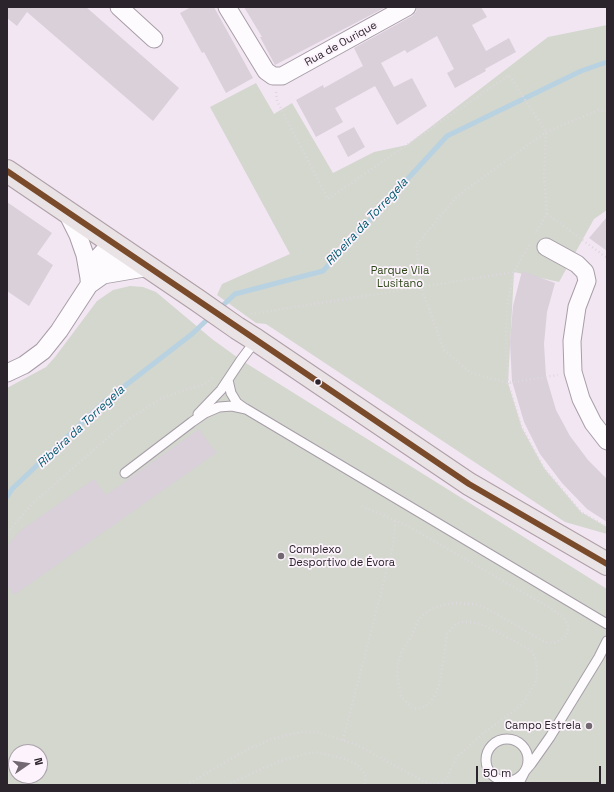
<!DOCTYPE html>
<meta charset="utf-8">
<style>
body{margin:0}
#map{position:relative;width:614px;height:792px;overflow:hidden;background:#f2e6f3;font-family:"Space Grotesk",sans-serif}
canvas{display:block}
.frame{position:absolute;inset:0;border:8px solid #2c242c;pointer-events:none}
.north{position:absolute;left:8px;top:744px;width:40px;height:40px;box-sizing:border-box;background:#fcf3fc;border:1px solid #a9a0a9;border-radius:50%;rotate:77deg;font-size:11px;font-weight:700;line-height:16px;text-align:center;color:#2c242c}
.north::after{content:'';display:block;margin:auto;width:14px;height:18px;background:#716872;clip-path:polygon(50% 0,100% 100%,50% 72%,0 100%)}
.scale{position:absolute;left:476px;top:766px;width:125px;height:18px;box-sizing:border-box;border:2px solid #2c242c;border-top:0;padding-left:5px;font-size:12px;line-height:14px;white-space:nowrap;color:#2c242c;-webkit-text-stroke:3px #fcf3fc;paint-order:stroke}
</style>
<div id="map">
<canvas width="614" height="792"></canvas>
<div class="frame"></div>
<div class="north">N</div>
<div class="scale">50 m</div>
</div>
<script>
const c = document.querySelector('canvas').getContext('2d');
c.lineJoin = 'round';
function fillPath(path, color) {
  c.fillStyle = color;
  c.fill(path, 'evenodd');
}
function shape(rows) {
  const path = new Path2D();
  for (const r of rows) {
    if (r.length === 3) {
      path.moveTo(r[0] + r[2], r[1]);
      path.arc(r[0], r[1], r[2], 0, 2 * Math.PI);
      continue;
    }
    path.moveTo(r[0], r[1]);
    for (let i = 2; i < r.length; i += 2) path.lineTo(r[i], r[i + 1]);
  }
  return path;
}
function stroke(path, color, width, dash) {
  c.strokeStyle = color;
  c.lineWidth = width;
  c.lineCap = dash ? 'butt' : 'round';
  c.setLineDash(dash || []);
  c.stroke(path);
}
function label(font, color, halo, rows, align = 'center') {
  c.font = font + ' "Space Grotesk",sans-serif';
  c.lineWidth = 3.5;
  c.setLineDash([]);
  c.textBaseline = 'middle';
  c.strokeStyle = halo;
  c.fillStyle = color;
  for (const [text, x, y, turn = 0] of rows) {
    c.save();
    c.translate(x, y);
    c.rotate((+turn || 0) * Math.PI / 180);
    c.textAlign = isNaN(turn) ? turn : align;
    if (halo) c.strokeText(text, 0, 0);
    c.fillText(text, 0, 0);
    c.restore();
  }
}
const green = shape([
 [607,25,607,210,594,219,559,282,514,272,508,383,522,428,544,468,581,512,607,527,607,534,565,522,266,324,256,323,217,295,222,284,290,254,210,107,256,83,274,114,292,103,333,173,374,152,407,145,548,37],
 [130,286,143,287,156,292,212,339,241,360,607,589,607,785,7,785,7,388,46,367,55,357,97,301,113,290],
 [16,752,40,752,40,776,16,776]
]);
const stream = shape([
 [219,309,235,294,323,271,447,136,581,71,607,62],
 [7,497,12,489,104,402,192,334,211,316]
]);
const building = shape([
 [7,7,86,7,179,88,153,121,27,12,17,26,7,18],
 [191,7,214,7,253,78,226,93,204,52,202,53,180,13],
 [244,7,386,7,275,65,260,37,262,37],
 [417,7,481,7,487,17,472,25,486,51,509,38,516,52,485,69,486,71,455,88,447,73,454,69,437,36,407,53,405,50,381,63,394,87,412,78,427,106,397,125,375,86,335,108,343,122,316,137,296,100,323,85,324,88,363,66,354,48,412,16,416,12],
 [354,127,365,147,348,157,337,136],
 [7,202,52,233,37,254,53,265,29,306,7,291],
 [607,217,607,251,589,238],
 [522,271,555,283,547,312,544,344,546,376,556,410,570,436,588,460,607,479,607,522,587,509,562,483,540,454,524,422,512,381,510,342,513,306],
 [199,429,216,453,14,595,7,585,7,546,20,531,94,479,106,495]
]);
const path = shape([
 [276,92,277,101,328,199,509,75,546,132,544,175,547,214,535,234],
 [547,214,607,258],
 [529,245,514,272,421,287,444,350,471,373,508,383,558,375],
 [514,272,507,306,506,342,508,383,522,428,544,468,581,512,607,527],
 [251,314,421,287,416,245,457,196,546,132,599,110,607,111],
 [7,533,33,503,129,419,162,398,195,387,205,384,212,378],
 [343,740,393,546,395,521],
 [186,785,248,749,269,740,287,735,303,732,317,732,357,745,425,782,433,784,441,783,448,776,456,758,481,735,514,711,525,701,537,679,537,669,536,660,531,651,525,647,484,625,471,622,463,622,456,624,447,634,440,682,435,695,430,702,424,707,417,709,411,707,401,696,397,675,398,664,401,653,412,635,417,622,423,615,431,609,444,605,455,603,474,604,486,608,545,642,553,643,561,640,567,635,568,625,563,617,552,609,408,526,359,505],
 [227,785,277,762,305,754,316,752,331,755,348,760,357,765,363,771,366,777,364,785],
 [439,785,441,783,456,785]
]);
const service = shape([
 [228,380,231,393,237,403,244,408],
 [198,414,221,390,241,360,256,340],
 [125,473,192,422,205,413,219,407,232,406,246,409,607,624],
 [507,760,21],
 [518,785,525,771,531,764,550,737,599,657,607,641]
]);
const minor = shape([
 [119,7,154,39],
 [227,7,266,71,273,76,282,76,407,7],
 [66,211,78,235,85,255,89,278],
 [546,247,577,264,585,272,587,281,577,307,572,341,573,372,581,399,593,423,607,441],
 [103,275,150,267],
 [89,280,93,263,104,251,120,247],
 [7,373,24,365,43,351,59,331,89,285,103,275,114,263,120,247]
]);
const primary = shape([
 [7,171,197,300,237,328,256,340,469,484,607,564]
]);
const bus1 = shape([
 [7,171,469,484,607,564]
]);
const markers = [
 [318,382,3.5,"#2c242c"],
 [281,556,4,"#716872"],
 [589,726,4,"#716872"]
];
const streetNames = [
 ["Rua de Ourique",341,44,-29]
];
const parkNames = [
 ["Parque Vila",400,271],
 ["Lusitano",400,284]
];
const poiNames = [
 ["Complexo",289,550],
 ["Desportivo de Évora",289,563],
 ["Campo Estrela",581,726,"right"]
];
const waterNames = [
 ["Ribeira da Torregela",367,222,-47],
 ["Ribeira da Torregela",81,427,-43]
];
fillPath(green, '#d3d7ce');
stroke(stream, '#b9d2e2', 5);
fillPath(building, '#d9d0da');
stroke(service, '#a79ea8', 11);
stroke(minor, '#a79ea8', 19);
stroke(primary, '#af9fa6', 24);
stroke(path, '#ddd8dd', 2.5, [1, 3]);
stroke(service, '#fdfbfd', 9);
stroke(minor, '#fdfbfd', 17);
stroke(primary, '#eae3e5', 22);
stroke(bus1, '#7a4b2a', 6);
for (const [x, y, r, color] of markers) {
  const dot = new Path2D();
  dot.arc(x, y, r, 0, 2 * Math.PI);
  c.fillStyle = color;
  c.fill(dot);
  stroke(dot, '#fcf3fc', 1.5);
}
label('11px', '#2c242c', '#fcf3fc', streetNames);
label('11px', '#2c4617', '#fcf3fc', parkNames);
label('11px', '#2c242c', '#fcf3fc', poiNames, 'left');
label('italic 12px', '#01596f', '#fcf3fc', waterNames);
</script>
